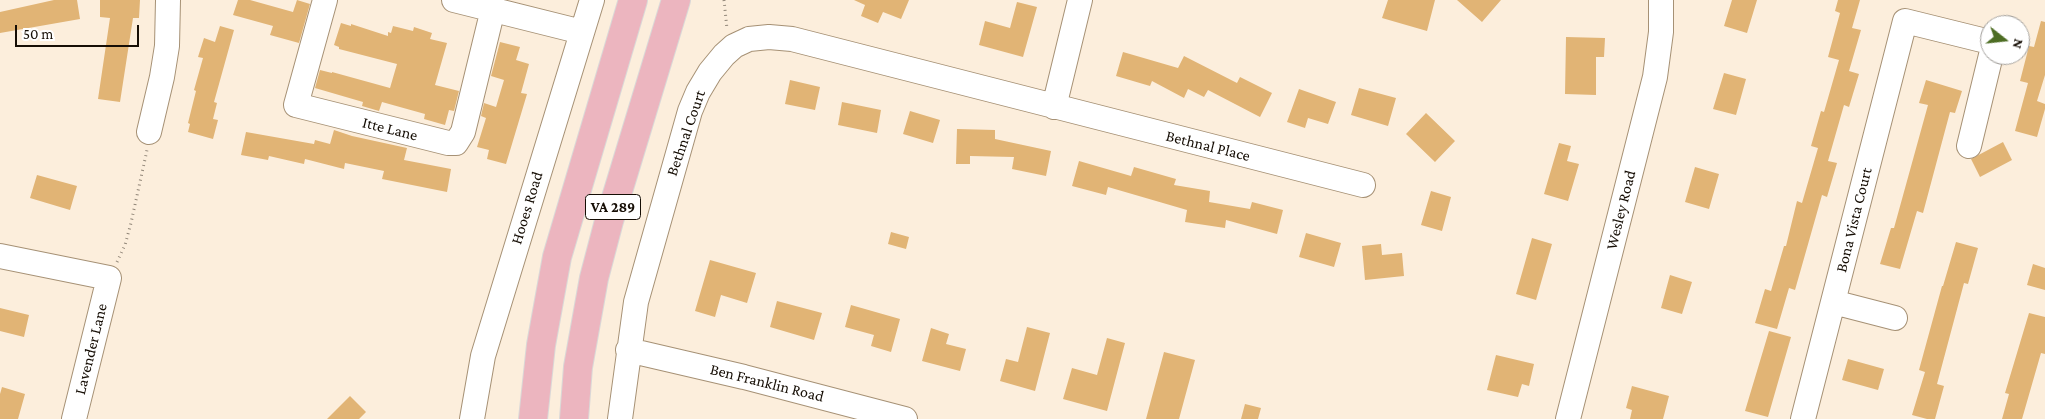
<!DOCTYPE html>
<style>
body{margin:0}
#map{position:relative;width:2045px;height:419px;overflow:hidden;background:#fceedc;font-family:"Crimson Pro",serif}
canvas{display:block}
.north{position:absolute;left:1980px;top:15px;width:50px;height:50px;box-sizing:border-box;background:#fff;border:1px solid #a29f9b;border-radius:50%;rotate:106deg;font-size:14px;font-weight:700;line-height:20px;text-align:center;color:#160e05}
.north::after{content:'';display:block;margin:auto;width:18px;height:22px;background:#4d6d23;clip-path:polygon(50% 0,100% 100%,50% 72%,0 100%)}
.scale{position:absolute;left:15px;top:25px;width:124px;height:22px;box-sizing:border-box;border:2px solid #160e05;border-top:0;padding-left:6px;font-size:15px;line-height:18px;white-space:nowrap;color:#160e05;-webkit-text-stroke:4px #fff;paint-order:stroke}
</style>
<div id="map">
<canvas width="2045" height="419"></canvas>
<div class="north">N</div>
<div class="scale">50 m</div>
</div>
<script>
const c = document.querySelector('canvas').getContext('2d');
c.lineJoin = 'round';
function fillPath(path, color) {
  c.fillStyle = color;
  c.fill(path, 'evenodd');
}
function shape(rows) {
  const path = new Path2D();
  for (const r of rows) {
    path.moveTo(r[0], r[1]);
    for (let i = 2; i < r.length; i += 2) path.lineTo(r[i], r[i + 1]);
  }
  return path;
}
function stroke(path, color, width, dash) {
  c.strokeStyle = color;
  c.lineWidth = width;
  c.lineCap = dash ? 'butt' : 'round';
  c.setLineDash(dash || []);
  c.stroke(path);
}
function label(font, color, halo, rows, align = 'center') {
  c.font = font + ' "Crimson Pro",serif';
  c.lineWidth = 4.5;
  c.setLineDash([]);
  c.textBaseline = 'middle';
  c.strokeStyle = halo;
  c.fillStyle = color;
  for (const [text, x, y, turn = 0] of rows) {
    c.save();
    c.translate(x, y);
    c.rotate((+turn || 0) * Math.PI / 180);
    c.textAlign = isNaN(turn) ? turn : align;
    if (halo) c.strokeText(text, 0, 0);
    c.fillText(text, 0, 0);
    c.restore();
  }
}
const building = shape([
 [54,0,77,0,80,19,0,33,0,12],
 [100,0,140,0,139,18,133,18,120,102,98,99,110,18,100,17],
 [238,0,250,0,293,12,297,0,310,4,299,43,270,35,273,26,233,15],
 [854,0,909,0,901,19,883,12,878,23,861,16,865,5],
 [1388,0,1435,0,1427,31,1382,18],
 [1457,0,1501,0,1482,22],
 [1732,0,1757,0,1747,33,1724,26],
 [1838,0,1860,0,1852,28,1861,30,1849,71,1859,74,1849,107,1844,105,1828,161,1837,163,1827,197,1822,195,1795,290,1789,288,1777,329,1755,323,1765,289,1771,291,1784,246,1786,246,1797,201,1802,203,1818,148,1811,146,1821,111,1824,112,1839,60,1828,57,1840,13,1835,11],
 [1017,2,1037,7,1023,57,979,45,985,21,1010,28],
 [2041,21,2045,22,2045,75,2037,101,2045,104,2045,109,2037,137,2015,131,2028,83,2020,81,2029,46,2034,47],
 [341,23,351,26,351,24,388,36,388,32,391,33,393,26,413,31,414,27,432,33,430,39,447,43,435,85,459,91,454,111,449,110,445,125,424,119,425,114,382,102,379,111,362,106,363,102,315,88,320,70,332,73,332,72,390,88,397,64,339,49,339,47,334,45],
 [220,26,234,30,214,102,217,103,213,119,218,120,213,139,188,132,190,124,188,123,196,91,194,90,203,58,198,57,204,38,215,42],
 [1566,37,1605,38,1604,57,1596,57,1596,95,1565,94],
 [500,42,520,47,516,60,529,64,521,93,527,94,506,164,487,159,489,150,477,147,486,118,481,116,484,103,496,107,504,80,491,76],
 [1123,52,1178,68,1184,56,1237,83,1240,77,1272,93,1260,117,1208,90,1204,97,1188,89,1184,98,1152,81,1150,86,1116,76],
 [1724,73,1746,79,1736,115,1713,109],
 [790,80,820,87,815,110,785,104],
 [1926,80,1962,91,1955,113,1950,112,1923,213,1917,211,1900,269,1880,264,1891,228,1894,228,1928,105,1919,103],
 [1359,88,1396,98,1388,126,1351,115],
 [1299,89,1336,102,1328,124,1308,118,1305,128,1287,122],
 [842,102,881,110,877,133,838,125],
 [910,111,940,120,933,143,903,134],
 [1426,113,1455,141,1435,162,1406,134],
 [957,129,995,130,995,139,1051,151,1046,176,1012,169,1014,157,970,156,970,164,956,164],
 [334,130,352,136,407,148,404,160,451,169,447,192,382,179,384,171,345,163,344,169,305,159,304,164,269,156,268,160,241,155,246,132,314,144,315,140,330,144],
 [2003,142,2012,160,1980,177,1971,159],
 [1559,143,1571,146,1567,161,1579,164,1568,201,1544,194],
 [1079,161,1131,176,1134,167,1176,179,1174,185,1210,191,1209,202,1250,209,1252,202,1283,210,1277,234,1226,220,1225,228,1185,222,1187,210,1108,187,1106,195,1072,186],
 [1695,167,1719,174,1709,209,1685,202],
 [37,175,77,186,70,210,30,198],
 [1431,191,1451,197,1442,231,1421,225],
 [891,232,909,237,906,249,888,244],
 [1306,233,1341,243,1334,267,1299,257],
 [1532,238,1552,244,1536,300,1516,294],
 [1956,242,1978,248,1968,284,1964,283,1937,384,1944,386,1935,419,1927,419,1912,415,1925,372,1919,370,1942,286,1943,286],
 [1381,244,1382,255,1402,253,1404,276,1365,280,1362,246],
 [710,260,756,273,747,303,721,295,715,317,695,311],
 [2033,264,2045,268,2045,290,2027,285],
 [1670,275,1692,282,1682,314,1661,308],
 [777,301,822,313,814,340,770,327],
 [851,305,900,319,891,352,871,346,874,335,845,327],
 [0,308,29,315,24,337,0,331],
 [2029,313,2045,317,2045,354,2041,353,2022,419,2002,419,2009,394,2005,393],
 [1027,327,1050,333,1035,391,1000,381,1006,359,1018,362],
 [931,328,949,334,946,344,966,349,960,371,922,361],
 [1769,331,1791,337,1768,417,1745,411],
 [1107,338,1125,343,1107,411,1063,399,1072,368,1097,375],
 [1164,352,1195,360,1179,419,1146,419],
 [1496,355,1534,364,1529,386,1522,384,1518,397,1487,390],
 [1848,359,1884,369,1878,390,1842,380],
 [1632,386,1669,396,1663,419,1630,419,1632,410,1626,408],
 [2,387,25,394,18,419,0,419,0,394],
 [350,396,366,412,359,419,327,419],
 [1245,404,1261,408,1258,419,1241,419]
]);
const path = shape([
 [724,0,727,29],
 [117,262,125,245,131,223,147,150]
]);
const minor = shape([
 [325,0,296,105,448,143,456,143,463,132,493,9],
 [454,0,582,32],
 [1054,107,1080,0],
 [149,132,162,77,167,46,168,0],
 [1969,146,1991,55],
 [0,256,109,278,74,419],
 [1833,302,1895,318],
 [628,350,744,377,905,419],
 [472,419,483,356,592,0],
 [620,419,636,302,690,111,698,92,710,72,724,55,734,46,749,39,769,37,792,39,1363,185],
 [1568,419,1655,77,1661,32,1661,0],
 [1803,419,1905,21,1990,42]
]);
const major = shape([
 [533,419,541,345,557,257,633,0],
 [574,419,578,367,594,278,609,221,676,0]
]);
const shields = [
 [613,207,55]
];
const shieldNames = [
 ["VA 289",613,207]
];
const streetNames = [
 ["Itte Lane",390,129,14],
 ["Bethnal Court",686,133,-71],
 ["Bethnal Place",1208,146,14],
 ["Hooes Road",527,208,-73],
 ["Wesley Road",1621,210,-76],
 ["Bona Vista Court",1854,220,-76],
 ["Lavender Lane",91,349,-76],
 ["Ben Franklin Road",767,383,14]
];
fillPath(building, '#e1b475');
stroke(minor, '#a69175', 26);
stroke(major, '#dad8d7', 30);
stroke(path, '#918678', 3, [1, 4]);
stroke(minor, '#fff', 24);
stroke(major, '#ecb5bf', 28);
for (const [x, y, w] of shields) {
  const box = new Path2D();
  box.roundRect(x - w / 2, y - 12.5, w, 25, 4);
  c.fillStyle = '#fff';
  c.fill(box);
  stroke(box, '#160e05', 1);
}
label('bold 15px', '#160e05', null, shieldNames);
label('16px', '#160e05', '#fff', streetNames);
</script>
